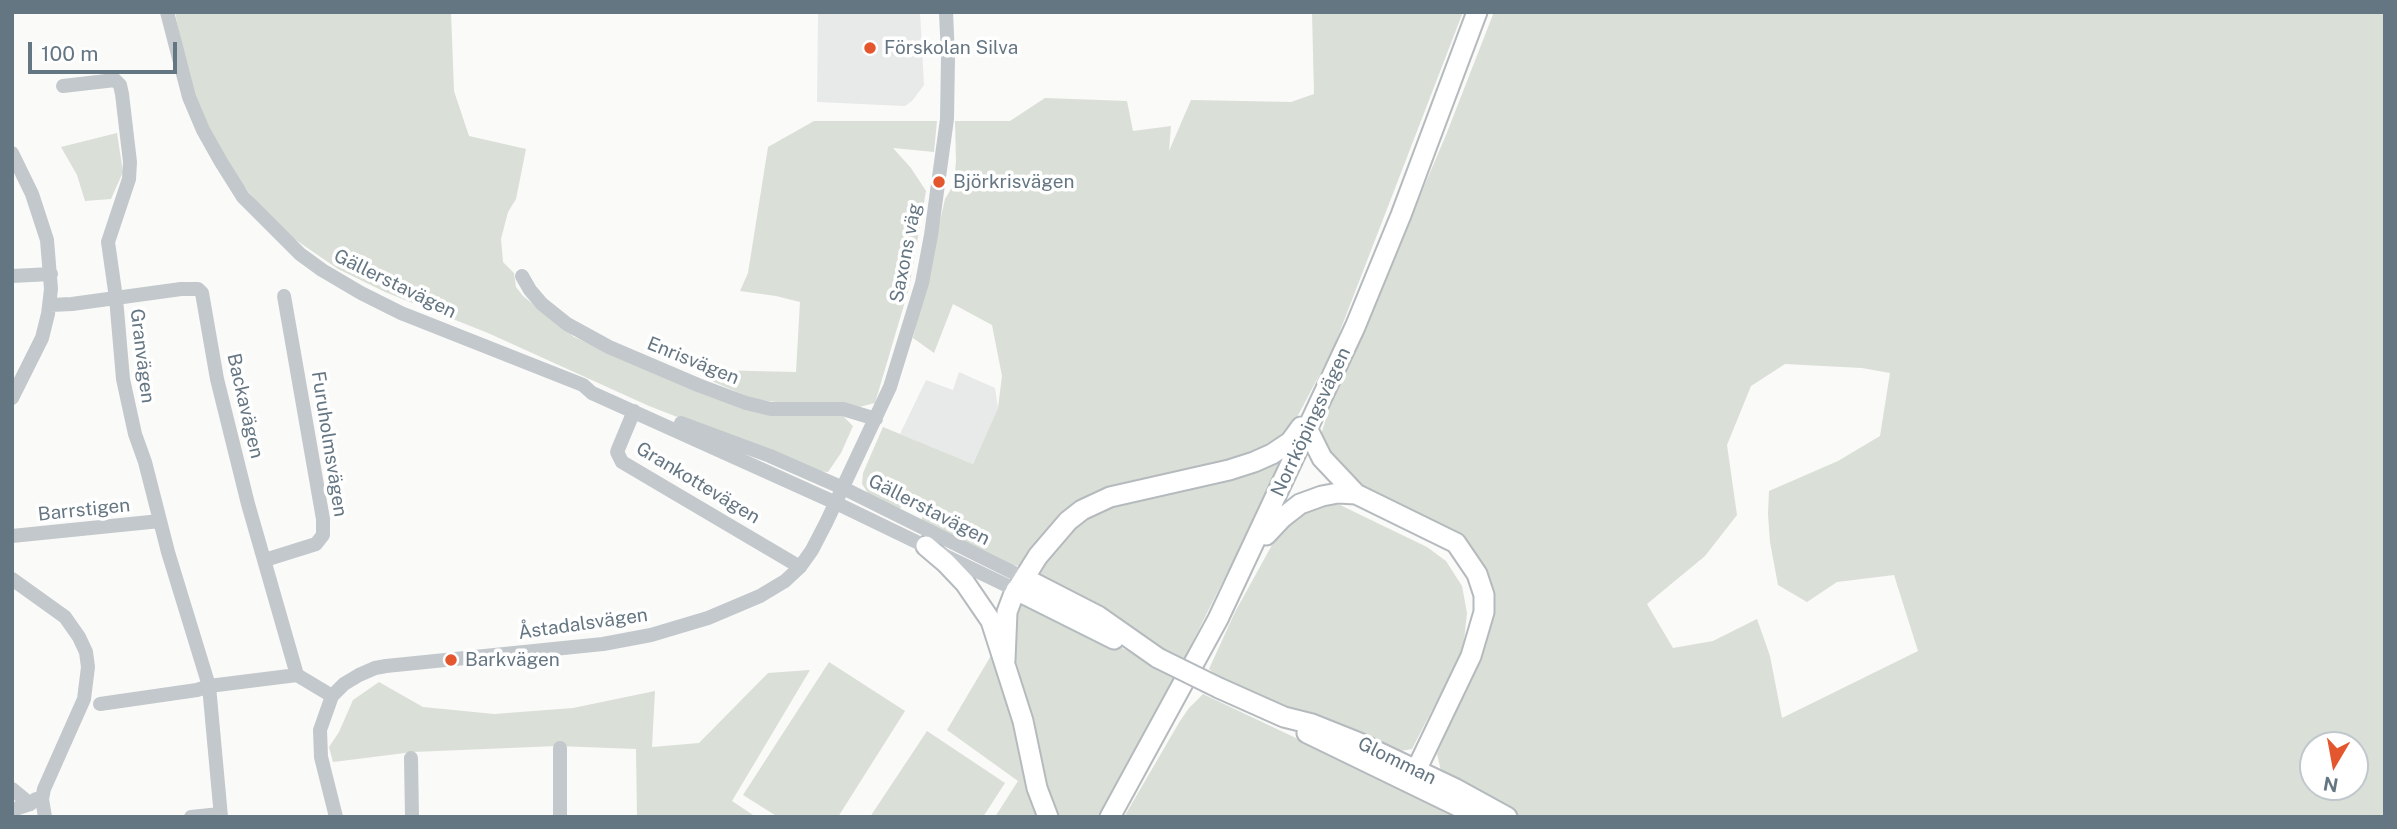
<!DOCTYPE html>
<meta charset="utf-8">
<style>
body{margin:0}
#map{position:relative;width:2397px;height:829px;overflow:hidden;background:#fafaf8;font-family:"Public Sans",sans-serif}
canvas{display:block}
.frame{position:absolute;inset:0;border:14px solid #657683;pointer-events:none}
.north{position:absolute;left:2299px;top:731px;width:70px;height:70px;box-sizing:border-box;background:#fff;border:2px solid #c1c8cd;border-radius:50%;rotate:190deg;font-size:19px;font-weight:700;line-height:28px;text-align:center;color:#657683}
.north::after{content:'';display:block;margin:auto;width:24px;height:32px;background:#e4572e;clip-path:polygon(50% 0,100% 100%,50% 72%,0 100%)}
.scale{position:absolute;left:28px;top:42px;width:149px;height:32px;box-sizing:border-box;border:4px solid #657683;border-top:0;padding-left:9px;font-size:21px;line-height:24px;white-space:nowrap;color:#657683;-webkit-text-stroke:5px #fff;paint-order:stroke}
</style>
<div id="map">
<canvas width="2397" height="829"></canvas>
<div class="frame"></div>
<div class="north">N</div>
<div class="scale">100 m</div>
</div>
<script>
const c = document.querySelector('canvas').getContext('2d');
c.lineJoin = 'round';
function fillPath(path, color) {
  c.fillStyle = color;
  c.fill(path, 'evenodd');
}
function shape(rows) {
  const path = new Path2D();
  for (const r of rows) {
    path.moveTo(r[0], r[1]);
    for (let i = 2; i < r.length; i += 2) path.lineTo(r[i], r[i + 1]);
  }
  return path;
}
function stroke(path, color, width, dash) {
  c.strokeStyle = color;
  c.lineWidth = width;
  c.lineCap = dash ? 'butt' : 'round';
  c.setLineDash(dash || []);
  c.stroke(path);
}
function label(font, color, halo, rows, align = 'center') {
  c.font = font + ' "Public Sans",sans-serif';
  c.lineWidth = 7;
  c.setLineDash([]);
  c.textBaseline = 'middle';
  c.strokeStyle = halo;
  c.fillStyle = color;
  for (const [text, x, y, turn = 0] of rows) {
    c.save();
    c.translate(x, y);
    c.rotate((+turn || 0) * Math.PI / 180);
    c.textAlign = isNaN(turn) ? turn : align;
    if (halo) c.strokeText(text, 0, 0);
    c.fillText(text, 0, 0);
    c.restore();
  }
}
const built = shape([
 [818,12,920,12,924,85,912,101,905,106,817,102],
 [959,372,995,388,998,408,973,464,900,434,926,380,953,390]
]);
const green = shape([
 [175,12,378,12,380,14,451,12,454,91,469,136,526,149,516,199,508,212,501,239,503,262,514,273,516,287,523,296,574,337,740,408,843,416,853,426,841,453,828,472,816,471,649,406,488,333,385,292,338,269,293,238,258,204,230,168,205,122,190,86],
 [1312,12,1463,12,1333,349,1293,425,1280,439,1252,455,1111,489,1026,562,1019,566,1004,564,921,520,924,514,903,504,899,510,870,496,862,484,863,473,883,427,973,464,998,408,1002,376,992,325,953,304,934,353,913,338,945,199,954,184,956,161,955,121,1010,121,1045,98,1127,101,1133,131,1171,126,1169,151,1191,100,1291,102,1314,94],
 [1494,12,2385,12,2385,817,1522,817,1442,775,1437,754,1486,640,1475,555,1368,491,1334,467,1319,441,1329,409,1446,135],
 [1785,364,1862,368,1890,373,1880,436,1838,461,1769,491,1768,514,1770,542,1778,585,1807,602,1837,582,1894,575,1918,651,1782,718,1770,656,1757,619,1713,641,1673,648,1647,604,1705,556,1737,515,1727,445,1751,386],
 [2313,745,2355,745,2355,787,2313,787],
 [814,121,937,121,934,152,893,148,911,168,926,191,909,288,875,403,859,407,839,402,784,403,753,399,707,379,711,370,796,372,800,302,776,296,740,291,748,273,768,147],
 [117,133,123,172,111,199,85,201,77,175,61,147],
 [1286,455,1183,661,1033,578,1072,527,1099,508],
 [1323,505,1340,505,1427,547,1446,561,1462,586,1467,613,1464,641,1459,658,1412,749,1395,752,1218,677,1209,669,1235,612,1272,545,1299,516],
 [1020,598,1177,675,1098,817,1052,817,1041,785,1013,652,1011,624],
 [999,642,1043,817,995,817,1018,781,947,730],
 [829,662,905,711,838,817,778,817,743,795],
 [810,670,732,801,756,817,637,817,636,749,557,746,413,752,333,762,329,747,339,732,353,700,379,682,423,707,494,714,573,708,655,691,652,747,699,743,768,673],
 [1203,694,1410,792,1461,817,1124,817,1180,721,1189,708],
 [927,731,1005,783,983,817,870,817]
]);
const minor = shape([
 [167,12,189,97,203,130,221,162,243,197,300,254,322,270,361,293,401,313,583,385,592,393,836,503,1016,590],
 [63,86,115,80,120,85,122,94,130,162,129,179,108,242,116,298,123,379,135,434,145,462,168,552,209,686,221,817],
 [12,153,32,194,47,240,51,289,48,314,42,338,12,398],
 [12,276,51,274],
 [522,276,530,290,542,304,567,324,609,347,698,385,746,403,771,409,843,409,876,419],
 [50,305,72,304,181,289,198,289,202,293,217,379,248,504,297,675],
 [634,411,619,447,617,452,622,462,800,567],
 [681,423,770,456,843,488,1024,578],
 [12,536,160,521],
 [265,560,316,544,323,535,323,519,284,296],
 [12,579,65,617,79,637,86,652,88,667,84,699,44,789,42,799,45,817],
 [297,675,332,696],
 [100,704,197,690,209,686,297,675],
 [411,758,412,817],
 [12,789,30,804,36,799,42,799],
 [12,810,30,804],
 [191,817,220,814],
 [336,817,321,757,320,730,332,696,344,684,359,675,375,668,386,666,603,644,651,635,708,618,760,596,785,581,800,567,812,550,826,523,890,387,922,283,931,235,947,119,948,57,946,12],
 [560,817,560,748]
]);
const major = shape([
 [1307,428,1322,458,1356,494,1456,543,1477,574,1484,595,1484,612,1471,656,1410,783],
 [1266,535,1282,518,1300,504,1322,496,1338,493,1356,494],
 [926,546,946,563,965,583,991,621,1023,721,1037,788,1048,817],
 [1024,578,1098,616,1158,658],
 [1016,590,1114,639],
 [1005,660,1007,612,1013,596,1038,556,1068,521,1082,510,1110,497,1229,470,1254,462,1272,454,1290,442,1301,427],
 [1219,688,1284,717,1312,724,1357,742,1456,789,1507,817],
 [1307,733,1480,817],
 [1110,817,1218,619,1355,327,1401,215,1477,12]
]);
const majorBridge = shape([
 [1158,658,1219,688]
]);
const markers = [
 [870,48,7,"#e4572e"],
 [939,182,7,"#e4572e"],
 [451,660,7,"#e4572e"]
];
const poiNames = [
 ["Förskolan Silva",884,48],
 ["Björkrisvägen",953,182],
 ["Barkvägen",465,660]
];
const streetNames = [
 ["Saxons väg",906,253,-79],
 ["Gällerstavägen",395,284,26],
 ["Granvägen",142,356,83],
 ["Enrisvägen",693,361,22],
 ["Backavägen",245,406,77],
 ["Norrköpingsvägen",1311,422,-65],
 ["Furuholmsvägen",329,444,81],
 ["Grankottevägen",698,483,31],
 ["Barrstigen",84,510,-6],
 ["Gällerstavägen",929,510,27],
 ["Åstadalsvägen",583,624,-8],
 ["Glomman",1397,761,26]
];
fillPath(built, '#e8e9e9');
fillPath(green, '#dadfd7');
stroke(major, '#b5babe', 23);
stroke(minor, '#c3c8cc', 14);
stroke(major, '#fff', 19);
stroke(majorBridge, '#b5babe', 23, []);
stroke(majorBridge, '#fff', 19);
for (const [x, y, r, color] of markers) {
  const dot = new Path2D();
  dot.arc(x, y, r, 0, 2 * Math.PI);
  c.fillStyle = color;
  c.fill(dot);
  stroke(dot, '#fff', 2.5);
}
label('19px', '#657683', '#fff', poiNames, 'left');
label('19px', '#657683', '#fff', streetNames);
</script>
